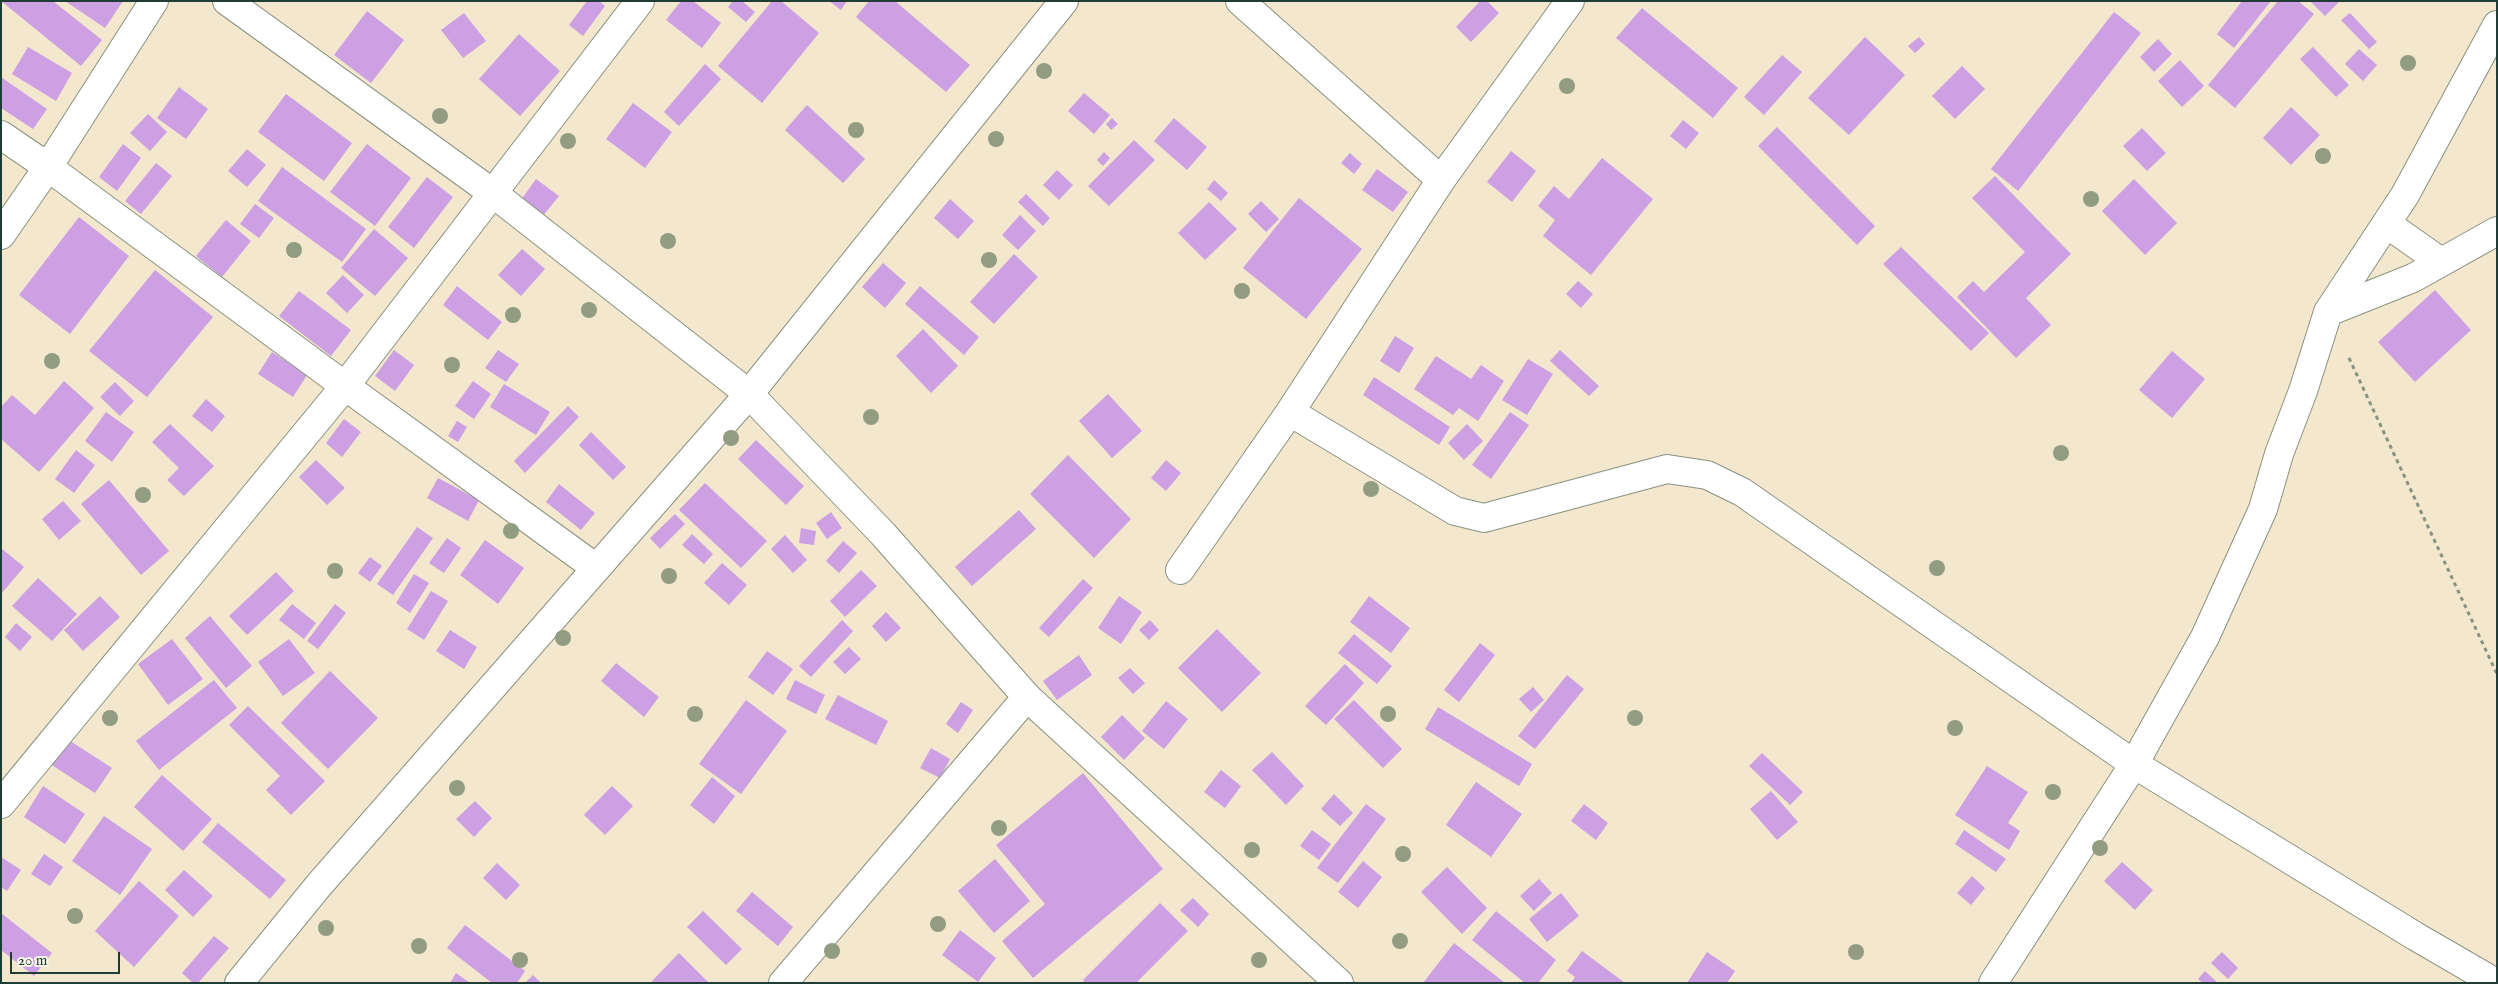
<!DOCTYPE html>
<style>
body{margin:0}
#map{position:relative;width:2498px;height:984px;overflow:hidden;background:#f3e7cd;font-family:"IM FELL English",serif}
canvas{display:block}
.frame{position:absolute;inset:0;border:2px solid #1f3d34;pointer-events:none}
.scale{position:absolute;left:10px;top:952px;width:110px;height:22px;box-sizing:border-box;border:2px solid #1f3d34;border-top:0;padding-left:6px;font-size:15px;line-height:18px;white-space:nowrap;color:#1f3d34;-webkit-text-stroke:4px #fbf7ec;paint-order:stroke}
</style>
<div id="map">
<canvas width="2498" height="984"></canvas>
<div class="frame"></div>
<div class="scale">20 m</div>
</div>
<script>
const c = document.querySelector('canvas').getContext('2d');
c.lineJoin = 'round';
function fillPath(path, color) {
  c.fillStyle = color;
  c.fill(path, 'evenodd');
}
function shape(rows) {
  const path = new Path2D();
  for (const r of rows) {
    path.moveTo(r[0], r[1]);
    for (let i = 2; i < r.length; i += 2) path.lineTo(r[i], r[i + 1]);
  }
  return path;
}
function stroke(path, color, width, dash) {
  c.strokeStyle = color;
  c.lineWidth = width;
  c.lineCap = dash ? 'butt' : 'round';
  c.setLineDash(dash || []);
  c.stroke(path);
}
const building = shape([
 [1,1,53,1,102,40,81,66],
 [65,1,123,1,105,28],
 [587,1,599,1,605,6,583,36,569,25],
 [681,1,693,1,721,23,702,48,666,20],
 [733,1,742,1,755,12,746,22,728,7],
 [772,1,781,1,819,33,762,103,718,66],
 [829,1,847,1,841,10],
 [869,1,895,1,970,65,946,92,856,17],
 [1480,1,1487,1,1499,13,1471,42,1456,27],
 [2242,1,2271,1,2234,48,2217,34],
 [2278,1,2298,1,2314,14,2235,108,2208,85],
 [2310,1,2340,1,2325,16],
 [1642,8,1738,88,1713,118,1616,38],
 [367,11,404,40,371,83,334,55],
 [2114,12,2141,33,2018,191,1991,169],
 [464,13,486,41,463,58,441,30],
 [2350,13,2377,42,2369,49,2341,20],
 [519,34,560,71,520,116,479,79],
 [1865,37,1905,75,1849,135,1808,98],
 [1919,37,1925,44,1915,53,1908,46],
 [2158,39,2172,54,2154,72,2140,57],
 [28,47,72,73,56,101,12,74],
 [2313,47,2349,85,2336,97,2300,59],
 [2359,49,2377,65,2363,81,2345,64],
 [1782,55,1802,72,1764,115,1744,97],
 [2180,60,2204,86,2182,107,2158,81],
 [705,64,721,79,679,126,664,112],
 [1962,66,1985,89,1955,119,1932,96],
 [1,77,47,109,33,129,1,108],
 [179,87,208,109,186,139,157,118],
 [1084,93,1110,115,1094,134,1068,111],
 [286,94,352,143,324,181,258,132],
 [633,103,672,132,645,168,606,139],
 [807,105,865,159,843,183,785,130],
 [2291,107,2320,135,2291,165,2263,138],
 [148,114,167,132,150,151,130,133],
 [1112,118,1118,124,1111,130,1106,124],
 [1174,118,1207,147,1187,170,1154,141],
 [1683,120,1699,133,1686,149,1670,136],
 [1777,127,1875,226,1857,245,1758,146],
 [2142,128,2166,153,2147,171,2123,146],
 [1134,140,1155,160,1109,206,1088,186],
 [123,144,141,158,117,191,99,177],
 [367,144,411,178,375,226,330,192],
 [247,149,266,165,247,187,228,171],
 [1511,151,1536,171,1512,202,1487,182],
 [1104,152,1110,158,1103,166,1097,160],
 [1350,153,1362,164,1354,174,1341,163],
 [1602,158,1653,199,1591,275,1543,236,1555,220,1538,206,1554,186,1569,199],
 [156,163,172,176,141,214,125,201],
 [282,167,366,229,342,262,258,201],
 [1377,169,1408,192,1393,212,1362,190],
 [1057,170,1073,185,1059,200,1043,185],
 [1995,176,2071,254,2026,298,2051,325,2016,358,1957,297,1973,281,1984,292,2025,252,1972,198],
 [427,177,453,197,414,248,388,227],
 [536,179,559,196,543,216,521,200],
 [2134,179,2177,223,2145,255,2102,211],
 [1214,180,1228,193,1221,201,1207,189],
 [1026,194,1050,218,1043,226,1018,202],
 [1299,198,1362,249,1306,319,1243,268],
 [950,199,974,221,958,239,934,218],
 [1261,201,1279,219,1266,232,1248,214],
 [1209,202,1237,229,1205,260,1178,233],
 [255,204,274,218,259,238,240,224],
 [1020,215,1036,231,1018,250,1002,235],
 [79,217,129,256,70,334,19,295],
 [226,220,251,241,222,277,196,256],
 [374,229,408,258,375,296,341,268],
 [1901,247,1989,333,1971,351,1883,264],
 [522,249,545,269,521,296,498,275],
 [1014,254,1038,277,994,324,970,302],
 [883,263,906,283,885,308,862,287],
 [155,270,213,317,147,397,89,351],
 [343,275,364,295,347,313,326,293],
 [1578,281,1593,294,1581,308,1566,294],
 [457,286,502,322,488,340,443,305],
 [920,286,979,337,964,355,905,304],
 [2435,290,2471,330,2415,382,2378,342],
 [299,291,351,330,331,356,279,316],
 [923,329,958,366,931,393,896,356],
 [1395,336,1414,348,1399,373,1380,361],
 [394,350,414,365,395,391,375,376],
 [498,350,519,364,506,382,485,368],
 [1560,350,1599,386,1589,396,1550,361],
 [2172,351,2205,379,2172,418,2139,390],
 [272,352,307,375,293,397,258,374],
 [1436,356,1471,379,1481,365,1504,381,1478,421,1459,408,1453,415,1414,389],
 [1528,359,1553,374,1527,415,1502,400],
 [1374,377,1450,427,1439,445,1363,395],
 [64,381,94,408,39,472,1,439,1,407,12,395,35,415],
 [473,381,491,394,474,419,455,406],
 [115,382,134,401,120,416,100,397],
 [504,384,550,412,536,435,490,407],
 [1108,394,1142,431,1112,458,1079,421],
 [206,399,225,416,212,432,192,416],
 [568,406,579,417,525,473,514,461],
 [106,412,134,432,112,462,85,441],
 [1510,412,1529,425,1491,479,1472,465],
 [344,419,361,432,342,457,326,443],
 [457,421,467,427,458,442,448,436],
 [170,424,214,466,184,496,167,480,179,468,152,442],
 [1467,424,1483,441,1464,460,1448,443],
 [591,432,626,467,613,480,579,445],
 [756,440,804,486,786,505,738,459],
 [76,450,95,465,74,493,55,479],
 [1068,455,1131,519,1094,558,1030,494],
 [316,460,345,488,327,505,299,477],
 [1166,460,1181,473,1166,491,1151,478],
 [438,478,479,500,468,521,427,498],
 [109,480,169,551,141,575,81,504],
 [705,483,767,541,741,568,679,510],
 [559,484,595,513,581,530,546,502],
 [63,501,81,521,59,540,42,519],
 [1019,510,1036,529,972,586,955,567],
 [831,512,842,528,827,539,816,523],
 [675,514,685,524,660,549,650,538],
 [417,527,433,538,393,595,377,584],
 [801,528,816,531,814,545,799,543],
 [692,534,713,554,704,564,682,545],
 [785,535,807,560,793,573,771,549],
 [447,538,461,548,444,573,429,563],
 [485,540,524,568,498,604,460,575],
 [843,541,857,553,839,573,826,561],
 [1,548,24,567,1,594],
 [370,557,382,566,370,582,358,573],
 [722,563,747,585,729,605,704,583],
 [861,570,877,586,845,617,830,601],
 [276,572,294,591,247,635,229,616],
 [414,574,429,583,410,613,396,603],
 [38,578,77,614,52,641,12,606],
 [1083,579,1093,588,1049,637,1039,628],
 [431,591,448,601,424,640,407,629],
 [100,596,120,617,83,651,64,630],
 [1119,596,1142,612,1121,644,1098,628],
 [1369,596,1410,628,1391,653,1350,622],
 [292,604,316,623,304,639,279,620],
 [335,604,346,613,318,649,307,641],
 [886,612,901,628,886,642,872,626],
 [210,616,252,666,226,688,185,638],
 [842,620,853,631,811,677,799,666],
 [1150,620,1159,630,1149,640,1139,630],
 [16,623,32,637,20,651,5,637],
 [1217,629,1261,673,1222,712,1178,668],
 [450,630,477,647,464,669,436,651],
 [1354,634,1392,666,1377,684,1338,653],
 [172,639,203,679,168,705,138,664],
 [289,639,315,673,283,696,258,662],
 [1480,643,1495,655,1459,702,1444,690],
 [849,647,861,659,845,674,833,662],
 [767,651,793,669,773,695,748,677],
 [1079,655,1092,675,1057,700,1043,681],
 [616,663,659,697,644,717,601,681],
 [1345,664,1364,683,1326,725,1305,706],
 [1130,668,1145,683,1133,694,1118,678],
 [330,671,378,718,328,769,281,723],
 [1567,675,1584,689,1535,749,1518,736],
 [214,680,237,708,159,770,136,741],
 [795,680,825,695,816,714,786,699],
 [1533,687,1544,700,1531,712,1519,699],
 [838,695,888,721,876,745,825,719],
 [746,700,787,731,741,794,699,764],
 [1354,700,1402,749,1383,768,1334,719],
 [1166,701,1188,719,1164,749,1142,731],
 [961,702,973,710,958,733,946,724],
 [248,706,325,781,291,815,266,790,280,776,229,725],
 [1438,707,1532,764,1519,786,1425,729],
 [1122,715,1145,738,1124,760,1101,737],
 [64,737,112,768,95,793,47,762],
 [931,748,950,759,940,778,920,768],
 [1272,752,1304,786,1286,805,1252,770],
 [1762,753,1803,792,1790,805,1749,766],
 [1987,766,2028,792,2008,823,2020,831,2009,850,1955,815],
 [1221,770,1241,786,1225,808,1204,792],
 [1083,773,1163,869,1033,978,1002,941,1045,904,996,845],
 [162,775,212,819,183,851,134,807],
 [712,777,735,796,714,824,690,805],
 [1476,782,1522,814,1491,857,1446,825],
 [43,786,85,814,65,844,24,817],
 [612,786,633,806,605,835,584,815],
 [1771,791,1798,822,1777,840,1750,809],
 [1334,794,1353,813,1340,826,1321,809],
 [475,801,492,818,474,837,456,819],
 [1366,804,1386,819,1338,883,1317,868],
 [1584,804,1608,823,1596,840,1571,821],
 [104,816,152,849,120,895,72,861],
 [218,823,286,880,270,899,202,842],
 [1312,830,1331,844,1319,860,1300,846],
 [1964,830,2006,859,1996,872,1955,844],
 [44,854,63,867,50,886,31,874],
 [1,857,21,870,7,891,1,887],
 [995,859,1030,901,994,933,958,891],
 [1363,861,1382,877,1358,908,1338,892],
 [2122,862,2153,890,2135,910,2104,881],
 [497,863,520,885,506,900,483,878],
 [1447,867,1487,908,1462,934,1421,892],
 [184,870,213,896,193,917,165,890],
 [1972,876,1985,888,1971,905,1957,893],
 [1539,879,1552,893,1534,911,1520,896],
 [139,881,179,916,134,967,95,931],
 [752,892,793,927,778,946,736,911],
 [1561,893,1579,916,1547,942,1529,919],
 [1193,898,1209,914,1198,927,1180,910],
 [1160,903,1188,931,1136,983,1085,983,1083,980],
 [703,911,742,949,726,965,687,927],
 [1496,911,1556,960,1538,983,1525,983,1472,940],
 [1,913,52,953,34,976,1,950],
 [465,925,525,971,517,983,492,983,447,948],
 [960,930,996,958,978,982,942,955],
 [214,936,229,948,198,983,193,983,182,973],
 [1454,943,1505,983,1423,983],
 [1582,951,1625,983,1571,983,1575,977,1567,971],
 [1707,952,1735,971,1727,983,1687,983],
 [2222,952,2238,968,2228,979,2211,963],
 [679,953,709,983,654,983,652,981],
 [2205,971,2218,983,2203,983,2198,979],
 [456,973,470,983,450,983],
 [533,975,541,983,525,983]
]);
const path = shape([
 [2349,358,2497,674]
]);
const street = shape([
 [227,1,494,194,749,394,883,534,1027,697,1339,983],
 [1240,1,1441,180],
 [1,135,48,167,345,386,596,568],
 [2387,224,2441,262],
 [1,235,48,167,154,1],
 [2328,312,2405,195,2497,25],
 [1290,412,1455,511,1484,518,1667,469,1707,475,1742,492,2134,764,2415,936,2496,983],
 [1180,570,1290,412,1441,180,1570,1],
 [1,804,345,386,640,1],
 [239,983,319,885,749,394,1064,1],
 [783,983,1027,697],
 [1993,983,2134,764,2205,637,2263,509,2279,454,2303,391,2328,312,2413,278,2497,231]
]);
const trees = [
 [2408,63],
 [1044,71],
 [1567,86],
 [440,116],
 [856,130],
 [996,139],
 [568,141],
 [2323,156],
 [2091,199],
 [668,241],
 [294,250],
 [989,260],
 [1242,291],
 [589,310],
 [513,315],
 [52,361],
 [452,365],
 [871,417],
 [731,438],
 [2061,453],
 [1371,489],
 [143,495],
 [511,531],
 [1937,568],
 [335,571],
 [669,576],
 [563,638],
 [695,714],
 [1388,714],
 [110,718],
 [1635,718],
 [1955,728],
 [457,788],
 [2053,792],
 [999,828],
 [2100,848],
 [1252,850],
 [1403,854],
 [75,916],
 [938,924],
 [326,928],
 [1400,941],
 [419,946],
 [832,951],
 [1856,952],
 [520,960],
 [1259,960]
];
fillPath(building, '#cca0e3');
stroke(street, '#899280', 30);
stroke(path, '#899280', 3, [4, 4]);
stroke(street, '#fff', 28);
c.fillStyle = '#919c81';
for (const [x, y] of trees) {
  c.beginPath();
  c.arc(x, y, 8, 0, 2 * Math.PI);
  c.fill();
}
</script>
